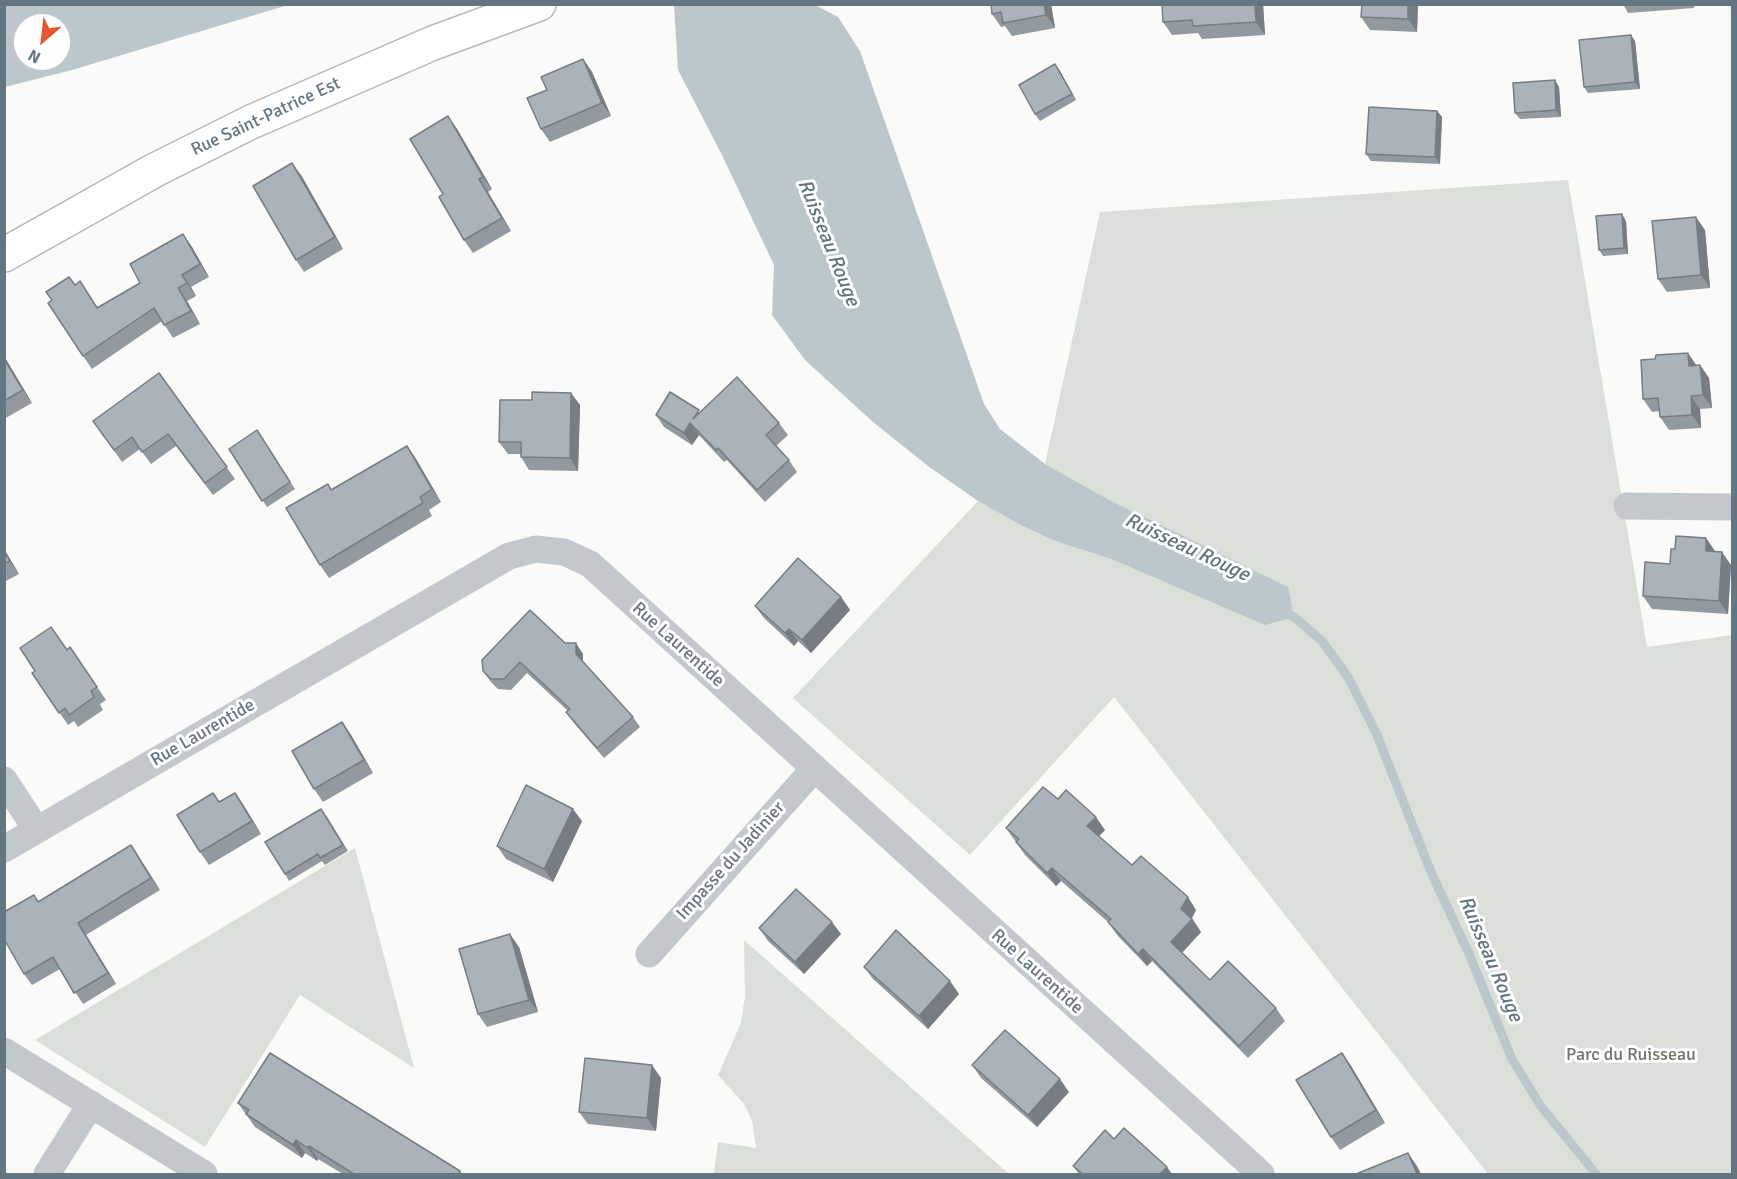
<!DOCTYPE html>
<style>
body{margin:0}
#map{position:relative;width:1737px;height:1179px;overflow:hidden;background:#fafaf8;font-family:Signika,sans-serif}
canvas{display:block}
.frame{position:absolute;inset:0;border:6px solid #657683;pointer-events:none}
.north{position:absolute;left:12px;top:12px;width:60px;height:60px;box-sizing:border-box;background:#fff;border:2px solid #c1c8cd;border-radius:50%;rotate:208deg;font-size:16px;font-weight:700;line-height:24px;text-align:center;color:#657683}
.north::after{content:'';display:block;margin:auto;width:21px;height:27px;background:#e4572e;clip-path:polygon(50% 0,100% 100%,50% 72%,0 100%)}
</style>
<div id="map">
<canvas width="1737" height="1179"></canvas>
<div class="frame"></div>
<div class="north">N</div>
</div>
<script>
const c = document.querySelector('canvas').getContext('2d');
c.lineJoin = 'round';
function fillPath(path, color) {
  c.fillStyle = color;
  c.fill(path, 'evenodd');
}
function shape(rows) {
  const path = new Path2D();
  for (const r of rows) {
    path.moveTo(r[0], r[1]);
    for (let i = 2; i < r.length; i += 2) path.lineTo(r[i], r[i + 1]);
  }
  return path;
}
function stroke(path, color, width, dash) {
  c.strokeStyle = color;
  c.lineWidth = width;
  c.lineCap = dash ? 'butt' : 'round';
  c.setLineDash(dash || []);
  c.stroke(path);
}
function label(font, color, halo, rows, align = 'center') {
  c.font = font + ' Signika,sans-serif';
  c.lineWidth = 6;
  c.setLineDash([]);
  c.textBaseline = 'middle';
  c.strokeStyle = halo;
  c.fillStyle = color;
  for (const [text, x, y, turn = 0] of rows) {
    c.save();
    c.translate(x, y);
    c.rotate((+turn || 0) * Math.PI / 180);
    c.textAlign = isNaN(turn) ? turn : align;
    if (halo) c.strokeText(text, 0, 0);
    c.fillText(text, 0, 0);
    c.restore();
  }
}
const green = shape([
 [1568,180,1647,647,1732,635,1732,1174,1488,1174,1114,697,970,855,793,698,978,501,1055,541,1114,560,1111,501,1045,464,1100,212],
 [355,848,414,1068,300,995,205,1147,35,1040],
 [744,940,1009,1174,714,1174,718,1142,756,1148,752,1120,744,1104,718,1075,741,1023,745,996]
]);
const water = shape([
 [4,5,5,4,288,5,72,70,5,87],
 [24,24,60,24,60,60,24,60],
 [674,5,815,5,838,17,860,51,984,404,1000,429,1045,464,1111,501,1288,587,1294,617,1265,625,1114,560,1055,541,1021,525,978,501,928,466,873,422,805,360,772,315,774,265,721,153,678,70]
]);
const stream = shape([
 [1284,612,1294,617,1322,641,1348,677,1377,735,1431,872,1470,956,1512,1059,1540,1105,1596,1174]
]);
const street = shape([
 [1627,506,1732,507],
 [4,780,36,829],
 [4,849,509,556,536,549,564,552,590,564,1261,1174],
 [649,954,814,769],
 [4,1051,204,1174],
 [47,1174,91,1104]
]);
const secondary = shape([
 [4,255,155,170,251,122,433,43,539,4]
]);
const wall = shape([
 [1051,4,1055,28,1012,36,1005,26,1001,27,992,14],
 [1162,4,1263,4,1265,35,1202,39,1198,33,1172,35,1163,22],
 [1418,4,1417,32,1370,30,1361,17],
 [1623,4,1694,4,1694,8,1628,13],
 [1635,41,1640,89,1588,93,1584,87],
 [583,59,592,72,611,116,550,142,541,129,547,90],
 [1060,71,1076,100,1040,121,1035,114],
 [1559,87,1561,117,1520,119,1515,113],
 [1437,111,1442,117,1440,164,1371,161,1366,154],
 [448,116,457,129,492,189,488,192,511,231,473,253,464,240,443,194],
 [301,175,343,249,304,272,296,260],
 [1626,221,1628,254,1603,256,1599,250],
 [1705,230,1710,288,1667,292,1658,279],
 [183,234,192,247,209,277,191,287,196,296,187,301,200,324,173,338,162,321,92,369,83,356,75,284,98,307,140,283],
 [4,356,32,403,4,419],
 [1697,365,1700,365,1709,378,1712,408,1700,409,1701,428,1669,430,1660,417,1659,411,1652,412,1643,399],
 [159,373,235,479,213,495,176,446,151,464,140,449,122,462,93,421],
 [571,393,580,405,578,471,529,470,521,457,521,454,508,454,499,442,532,400],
 [700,412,779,423,788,435,776,446,789,460,797,472,765,502,727,460,724,462,699,435,692,445,664,427,656,415],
 [257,430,295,489,267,507,229,449],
 [407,446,416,459,441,502,429,510,432,516,329,578,320,565,328,484,332,490],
 [1706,538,1715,552,1731,565,1728,614,1652,609,1643,596,1670,564,1675,549],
 [4,549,19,574,4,582],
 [841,597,850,610,811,653,798,641,794,646,764,618,755,606],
 [565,643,583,654,583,662,633,717,640,727,604,758,574,723,566,712,568,711,527,673,511,690,498,689,491,682,483,671],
 [70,647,106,700,100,704,103,710,78,727,74,721,68,725,32,673],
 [342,722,351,735,373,773,323,802,314,789],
 [235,793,244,806,261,834,209,865,200,852,220,802],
 [1058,799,1105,830,1099,836,1132,865,1196,910,1192,918,1201,932,1182,953,1210,980,1276,1008,1285,1021,1248,1058,1152,961,1147,966,1117,935,1108,922,1061,881,1056,886,1025,855,1006,828],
 [326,815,348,851,325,865,322,861,289,881,285,874],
 [582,821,553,882,506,859,497,846],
 [131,845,160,890,86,935,116,984,83,1004,60,969,32,985,24,974,34,895,39,902],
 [759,928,841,934,804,974,768,941],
 [519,947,538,1012,487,1027,478,1014],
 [864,967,959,994,928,1029,873,979],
 [1342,1053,1351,1066,1385,1123,1340,1150,1331,1137],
 [972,1065,1069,1092,1037,1127,981,1078],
 [661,1078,656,1131,588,1124,579,1112],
 [238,1103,460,1171,462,1174,343,1174,318,1159,317,1161,305,1153,302,1158,255,1127],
 [1114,1139,1172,1174,1079,1174,1073,1166]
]);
const shadedWall = shape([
 [1044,4,1051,4,1055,28,1046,15],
 [1255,4,1263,4,1265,35,1256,22],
 [1408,4,1418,4,1417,32,1408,19],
 [1631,35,1635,41,1640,89,1635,82],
 [583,59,592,72,611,116,602,103],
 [1055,64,1060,71,1076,100,1072,94],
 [1555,80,1559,87,1561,117,1556,110],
 [1437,111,1442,117,1440,164,1435,157],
 [448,116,457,129,492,189,483,177],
 [292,163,301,175,343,249,335,237],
 [479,179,488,192,511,231,502,218],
 [1622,214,1626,221,1628,254,1624,248],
 [1696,217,1705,230,1710,288,1701,275],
 [183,234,192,247,209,277,200,264],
 [182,275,191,287,196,296,187,283],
 [178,288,187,301,200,324,191,311],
 [1688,353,1697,366,1689,366],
 [4,356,32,403,23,390,4,359],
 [1700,365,1709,378,1712,408,1703,395],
 [571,393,580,405,578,471,570,458],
 [1691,396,1700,409,1701,428,1692,415],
 [690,423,699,435,692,445,684,433],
 [407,446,416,459,441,502,432,489],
 [1706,538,1715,551,1715,564,1706,551],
 [4,549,19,574,10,561,4,551],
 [1722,552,1731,565,1728,614,1719,601],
 [841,597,850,610,811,653,802,640],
 [789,629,798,641,794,646,785,633],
 [576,643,583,654,583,664,576,654],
 [342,722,351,735,373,773,364,760],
 [235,793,244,806,261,834,252,821],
 [573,809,582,821,553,882,544,869],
 [1096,817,1105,830,1096,839,1087,826],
 [131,845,139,857,160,890,151,878],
 [1052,868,1061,881,1056,886,1047,873],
 [1188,897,1196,910,1190,921,1181,909],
 [1192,919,1201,932,1180,955,1171,942],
 [832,922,841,934,804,974,795,962],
 [78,923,86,935,116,984,108,973],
 [510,934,519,947,538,1012,529,1000],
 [1143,949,1152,961,1147,966,1138,954],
 [950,981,959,994,928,1029,919,1016],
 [1342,1053,1351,1066,1385,1123,1376,1110],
 [652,1065,661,1078,656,1131,647,1118],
 [1060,1079,1069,1092,1037,1127,1028,1115],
 [296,1140,305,1153,302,1158,293,1145],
 [309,1146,318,1159,317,1161,308,1148],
 [1408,1153,1417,1166,1421,1174,1417,1174],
 [1167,1167,1172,1174,1160,1174]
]);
const building = shape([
 [991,4,1044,4,1046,15,1003,23,1001,12,992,14,991,4],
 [1162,4,1255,4,1256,22,1193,26,1192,20,1163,22,1162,4],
 [1362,4,1408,4,1408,19,1361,17,1362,4],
 [1631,35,1635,82,1584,87,1579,40,1631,35],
 [583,59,602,103,541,129,527,98,547,90,541,77,583,59],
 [1055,64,1072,94,1035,114,1019,85,1055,64],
 [1555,80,1556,110,1515,113,1513,83,1555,80],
 [1369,107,1437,111,1435,157,1366,154,1369,107],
 [448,116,483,177,479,179,502,218,464,240,439,197,443,194,410,139,448,116],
 [292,163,335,237,296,260,253,186,292,163],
 [1622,214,1624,248,1599,250,1596,216,1622,214],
 [1696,217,1701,275,1658,279,1652,221,1696,217],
 [183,234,200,264,182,275,187,283,178,288,191,311,164,325,154,308,83,356,48,303,52,300,46,292,69,277,75,285,80,281,97,308,140,283,130,264,183,234],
 [1688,353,1689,366,1700,365,1703,395,1691,396,1692,415,1660,417,1658,398,1643,399,1641,360,1655,359,1656,355,1688,353],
 [4,359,23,390,4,401,4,359],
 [159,373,227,467,205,483,168,434,142,452,132,437,114,450,93,421,159,373],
 [737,377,779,423,766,435,789,460,757,490,718,448,716,450,690,423,684,433,656,415,670,392,699,410,693,419,737,377],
 [532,392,571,393,570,458,521,457,521,442,499,442,500,400,532,400,532,392],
 [257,430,290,482,262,501,229,449,257,430],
 [407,446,432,489,420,497,423,503,320,565,286,508,328,484,331,490,407,446],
 [1676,536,1706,538,1706,551,1722,552,1719,601,1643,596,1645,562,1670,564,1671,549,1675,549,1676,536],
 [4,551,10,561,4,564,4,551],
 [798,558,841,597,802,640,789,629,785,633,755,606,798,558],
 [530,610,565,643,576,643,576,654,633,717,597,748,566,712,570,709,520,662,504,679,491,679,483,671,482,660,530,610],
 [51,627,67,650,70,647,97,687,91,691,94,697,69,715,65,708,59,713,32,673,35,671,20,648,51,627],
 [342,722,364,760,314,789,292,751,342,722],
 [526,785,573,809,544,869,497,846,526,785],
 [1043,787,1058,799,1066,790,1096,817,1087,826,1132,865,1141,856,1188,897,1181,909,1192,919,1171,942,1210,980,1228,961,1276,1008,1239,1046,1143,949,1138,954,1108,922,1111,919,1052,868,1047,873,1016,842,1019,839,1006,828,1043,787],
 [213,793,219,802,235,793,252,821,200,852,177,815,213,793],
 [321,809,343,845,320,858,318,854,285,874,265,842,321,809],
 [131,845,151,878,78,923,108,973,74,993,53,957,24,974,4,939,4,912,34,895,38,902,131,845],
 [796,889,832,922,795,962,759,928,796,889],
 [896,930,950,981,919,1016,864,967,896,930],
 [510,934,529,1000,478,1014,459,949,510,934],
 [1005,1030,1060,1079,1028,1115,972,1065,1005,1030],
 [270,1053,460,1171,458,1174,354,1174,309,1146,308,1148,296,1140,293,1145,246,1114,249,1110,238,1103,270,1053],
 [1342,1053,1376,1110,1331,1137,1296,1080,1342,1053],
 [585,1058,652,1065,647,1118,579,1112,585,1058],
 [1124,1128,1167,1167,1160,1174,1083,1174,1073,1166,1105,1130,1114,1139,1124,1128],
 [1408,1153,1417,1174,1356,1174,1408,1153]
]);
const streetNames = [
 ["Rue Saint-Patrice Est",266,117,-25],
 ["Rue Laurentide",678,645,42],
 ["Rue Laurentide",203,733,-30],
 ["Impasse du Jadinier",731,861,-48],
 ["Rue Laurentide",1037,972,42]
];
const parkNames = [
 ["Parc du Ruisseau",1631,1055]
];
const waterNames = [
 ["Ruisseau Rouge",828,243,68],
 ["Ruisseau Rouge",1187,548,25],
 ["Ruisseau Rouge",1490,959,67]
];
fillPath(green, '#dadfd7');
fillPath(water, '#bbc7cb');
stroke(stream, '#bbc7cb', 9);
stroke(secondary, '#b3babf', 36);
stroke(street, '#c3c8cc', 27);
stroke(secondary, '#fff', 33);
fillPath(wall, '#929a9f');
fillPath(shadedWall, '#777d82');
fillPath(building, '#aab3b9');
stroke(building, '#777d82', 1.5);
label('18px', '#657683', '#fff', streetNames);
label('18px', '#687a64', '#fff', parkNames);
label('italic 20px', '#60757c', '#fff', waterNames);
</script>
